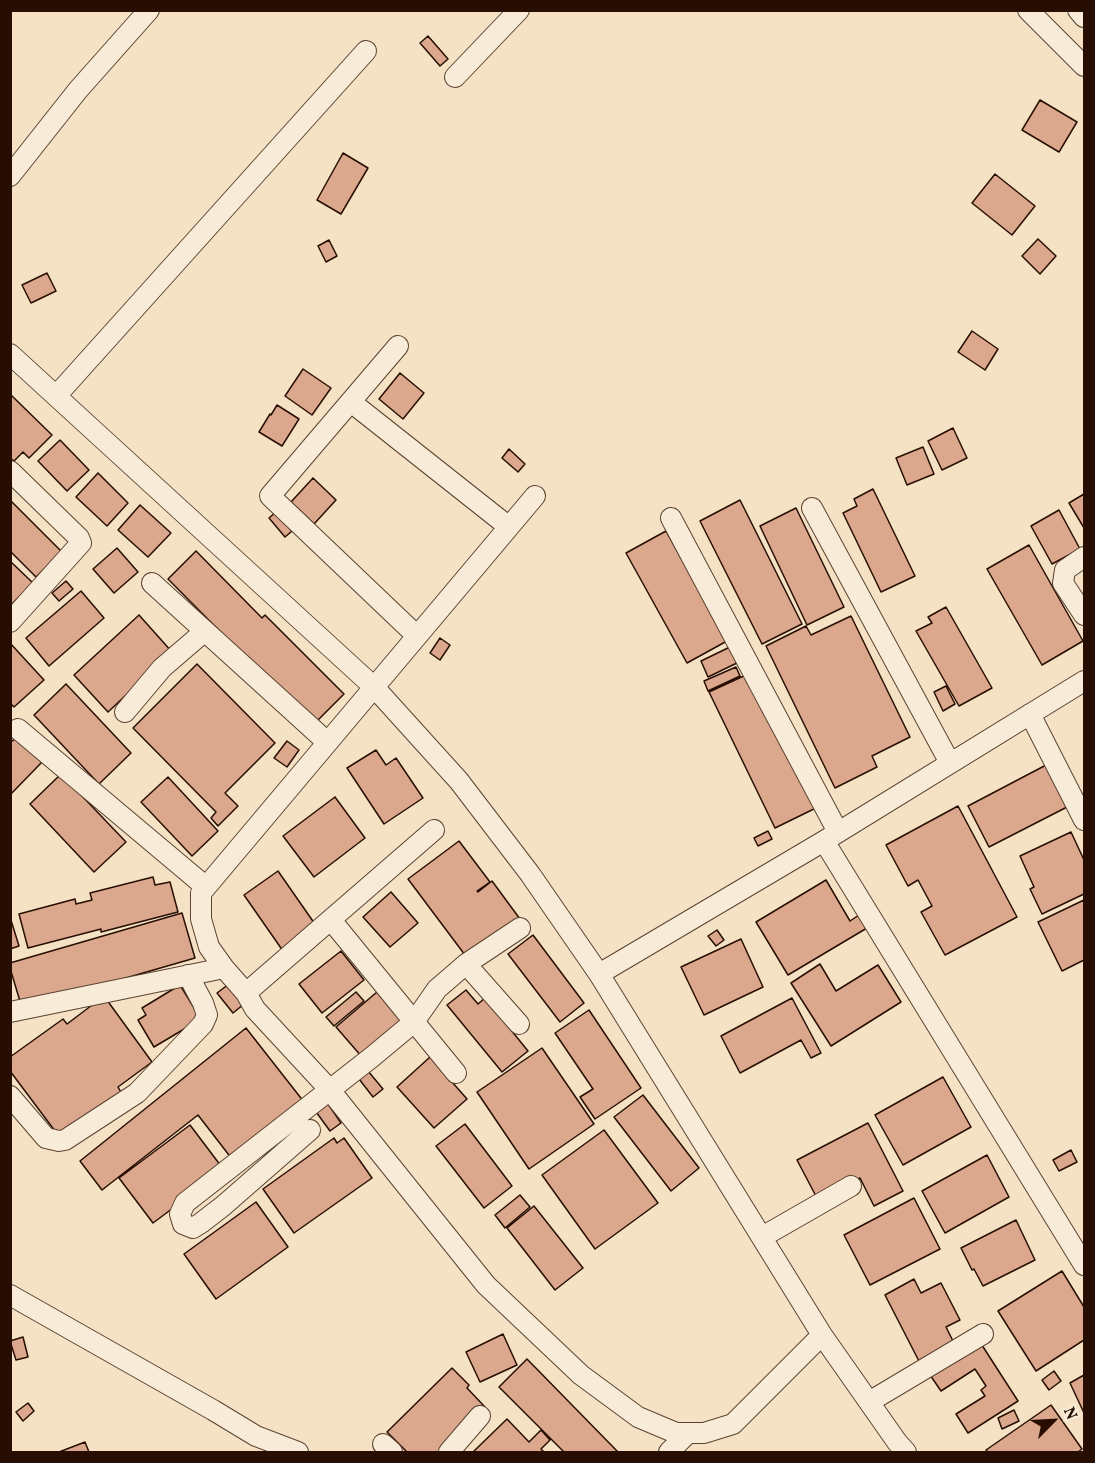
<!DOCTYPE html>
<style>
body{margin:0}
#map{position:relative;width:1095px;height:1463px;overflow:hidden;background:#f5e2c4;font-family:Vollkorn,serif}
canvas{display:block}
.frame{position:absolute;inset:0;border:12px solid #280e02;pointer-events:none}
.north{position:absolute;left:1023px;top:1391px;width:60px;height:60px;-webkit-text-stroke:4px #f8ecd9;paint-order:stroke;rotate:66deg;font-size:16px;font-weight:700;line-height:24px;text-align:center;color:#280e02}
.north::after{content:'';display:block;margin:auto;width:21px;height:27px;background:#280e02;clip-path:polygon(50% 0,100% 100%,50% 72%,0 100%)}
</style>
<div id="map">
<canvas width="1095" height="1463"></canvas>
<div class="frame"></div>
<div class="north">N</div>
</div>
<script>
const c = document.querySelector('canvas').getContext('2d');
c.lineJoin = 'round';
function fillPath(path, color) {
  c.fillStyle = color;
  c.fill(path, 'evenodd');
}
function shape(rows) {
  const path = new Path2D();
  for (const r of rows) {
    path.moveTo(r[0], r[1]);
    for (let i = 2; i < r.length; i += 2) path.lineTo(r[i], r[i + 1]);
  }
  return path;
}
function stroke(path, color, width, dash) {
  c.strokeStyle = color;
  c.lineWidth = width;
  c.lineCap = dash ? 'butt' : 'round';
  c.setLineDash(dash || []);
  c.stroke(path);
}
const building = shape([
 [428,36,448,59,440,66,420,43,428,36],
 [1040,100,1077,122,1059,152,1022,130,1040,100],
 [343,153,368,168,341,214,317,200,343,153],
 [995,174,1035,206,1012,235,972,203,995,174],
 [1038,239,1056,256,1040,274,1022,256,1038,239],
 [329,240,337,256,326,262,318,246,329,240],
 [47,273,56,291,31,303,22,285,47,273],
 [972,331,998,349,985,370,958,352,972,331],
 [303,369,331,388,312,415,285,396,303,369],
 [400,373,424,393,403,419,379,399,400,373],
 [10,394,52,435,29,458,23,452,14,461,10,458,10,394],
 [277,405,299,419,282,446,259,432,270,414,271,415,277,405],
 [953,428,967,458,942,470,928,441,953,428],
 [60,440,89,470,67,491,38,461,60,440],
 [923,447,934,474,907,485,896,458,923,447],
 [509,449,525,464,518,472,502,458,509,449],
 [98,473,128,503,107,526,76,497,98,473],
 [313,478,336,500,314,524,291,502,313,478],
 [873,489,915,576,881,592,843,513,857,506,854,499,873,489],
 [1084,494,1084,528,1069,503,1084,494],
 [10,500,62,552,36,577,10,551,10,500],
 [740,500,802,624,762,644,700,521,740,500],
 [140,505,171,533,148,557,118,530,140,505],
 [796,508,844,607,807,625,760,526,796,508],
 [1059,510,1080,549,1052,564,1031,526,1059,510],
 [276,512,292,531,285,537,269,518,276,512],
 [666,531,727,641,687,663,626,553,666,531],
 [1029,545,1083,641,1042,665,987,569,1029,545],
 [117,548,138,572,114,593,93,569,117,548],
 [196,551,262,618,265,615,344,694,313,725,168,579,196,551],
 [10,561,33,583,10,606,10,561],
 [66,581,73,589,59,601,52,593,66,581],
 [81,591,104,618,49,666,26,638,81,591],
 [946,607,992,688,959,706,916,631,932,623,928,617,946,607],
 [139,615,172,652,108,712,74,675,139,615],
 [851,616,910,737,872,756,877,767,835,788,766,646,806,626,811,635,851,616],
 [440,638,450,645,440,660,430,653,440,638],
 [10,643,44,680,14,707,10,703,10,643],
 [732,646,739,662,708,677,701,661,732,646],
 [197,664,275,743,225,793,238,806,218,826,211,818,216,812,133,728,197,664],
 [736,667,740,676,708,691,704,681,736,667],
 [748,674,820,806,775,828,709,692,748,674],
 [66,684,131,753,99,784,34,715,66,684],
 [946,686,955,704,943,711,934,692,946,686],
 [18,736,43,761,10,795,10,743,18,736],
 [287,741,299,750,287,767,274,758,287,741],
 [376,750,386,765,396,758,423,798,384,824,347,768,376,750],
 [1048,764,1069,806,989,847,968,806,1048,764],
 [61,774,126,842,94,872,30,804,61,774],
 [168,777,218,831,192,856,141,802,168,777],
 [335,797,365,838,314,877,283,836,335,797],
 [958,806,1017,917,945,955,921,912,932,906,918,880,908,886,886,845,958,806],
 [768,831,772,839,758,846,754,838,768,831],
 [1071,832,1084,860,1084,894,1042,914,1030,889,1034,887,1020,856,1071,832],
 [459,841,490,882,477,891,478,892,492,881,520,919,468,959,408,879,459,841],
 [278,871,317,927,283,951,244,895,278,871],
 [153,877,155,885,170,882,178,912,101,932,101,929,28,948,19,914,75,899,76,904,92,900,90,893,153,877],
 [826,880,850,921,859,915,867,928,788,975,756,922,826,880],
 [391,892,418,923,390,947,363,917,391,892],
 [1084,900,1084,960,1062,971,1038,922,1084,900],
 [182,913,195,958,22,1008,10,968,10,963,182,913],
 [10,917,19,946,10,949,10,917],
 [717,930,724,940,716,946,708,936,717,930],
 [533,935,584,1003,560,1022,508,954,533,935],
 [741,939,763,987,704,1015,681,967,741,939],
 [341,951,364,980,322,1013,299,984,341,951],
 [820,964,836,991,878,965,901,1002,831,1046,791,983,820,964],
 [229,984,244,1004,233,1013,217,993,229,984],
 [180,985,201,1019,154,1047,138,1020,146,1015,142,1008,180,985],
 [466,990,478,1004,485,998,528,1051,502,1072,447,1005,466,990],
 [356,992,364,1001,334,1026,326,1017,356,992],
 [377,992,402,1022,362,1057,336,1027,377,992],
 [104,996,152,1062,118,1087,122,1094,61,1139,10,1071,10,1057,63,1019,67,1024,104,996],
 [792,998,821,1053,811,1058,801,1040,740,1073,721,1036,792,998],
 [589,1010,641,1088,595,1119,580,1097,593,1089,555,1033,589,1010],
 [246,1028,304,1102,232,1159,198,1115,102,1190,80,1161,246,1028],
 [542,1048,594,1124,529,1169,477,1092,542,1048],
 [430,1057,467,1099,434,1128,397,1087,430,1057],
 [368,1071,383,1089,373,1097,359,1079,368,1071],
 [943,1077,971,1127,903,1165,875,1115,943,1077],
 [643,1095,699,1168,671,1191,614,1117,643,1095],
 [326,1101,341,1123,330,1131,314,1109,326,1101],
 [868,1123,903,1191,874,1206,860,1178,818,1200,797,1160,868,1123],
 [465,1124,512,1186,484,1208,436,1146,465,1124],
 [190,1125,224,1170,153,1223,119,1178,190,1125],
 [604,1130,658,1203,595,1249,542,1175,604,1130],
 [334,1138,337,1143,344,1138,372,1178,294,1233,263,1189,334,1138],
 [1071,1150,1077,1162,1059,1171,1053,1160,1071,1150],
 [987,1155,1009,1197,945,1233,922,1191,987,1155],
 [520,1195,530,1207,505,1228,495,1215,520,1195],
 [914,1198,940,1249,870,1285,844,1235,914,1198],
 [256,1202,288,1247,216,1299,184,1254,256,1202],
 [534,1206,583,1268,555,1290,507,1228,534,1206],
 [1016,1220,1035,1260,983,1286,974,1269,972,1270,961,1248,1016,1220],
 [1062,1271,1084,1307,1084,1340,1036,1371,998,1311,1062,1271],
 [914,1279,921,1293,941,1283,960,1320,946,1327,956,1347,921,1365,885,1295,914,1279],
 [503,1334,517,1365,480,1382,466,1352,503,1334],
 [23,1337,28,1357,16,1360,10,1341,23,1337],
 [978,1339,1018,1401,968,1433,956,1414,985,1396,981,1390,986,1386,975,1369,941,1391,928,1372,978,1339],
 [527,1359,618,1452,564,1452,499,1387,527,1359],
 [452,1368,469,1385,467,1388,485,1407,439,1452,407,1452,387,1432,452,1368],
 [1054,1371,1061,1381,1049,1390,1042,1380,1054,1371],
 [1084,1375,1084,1413,1070,1383,1084,1375],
 [28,1403,34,1411,23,1421,16,1412,28,1403],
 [1051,1405,1082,1449,1078,1452,988,1452,986,1450,1051,1405],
 [1014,1410,1019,1421,1002,1429,998,1418,1014,1410],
 [507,1419,529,1442,541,1430,550,1440,541,1449,544,1452,473,1452,507,1419],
 [85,1442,89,1452,59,1452,85,1442]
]);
const minor = shape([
 [1028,10,1084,66],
 [1078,10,1084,17],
 [455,77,519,10],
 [10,176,78,90,149,10],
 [398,346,270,496,417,636],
 [10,354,374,687,459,781,530,874,599,974,822,1335,897,1442,906,1452],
 [56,396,366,51],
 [351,402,509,527],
 [10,471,79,538,81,543,10,622],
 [535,496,201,893,201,919,209,947,224,968,246,993,255,1009,329,1089,486,1285,581,1375,638,1417,676,1433,704,1433,733,1424,822,1335],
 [812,508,950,763],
 [671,518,838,832],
 [1084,557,1065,570,1063,583,1084,615],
 [152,583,327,742],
 [125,712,162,668,205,631],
 [1030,714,1084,820],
 [18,729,206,887],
 [824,841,1084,1265],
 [331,920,456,1073],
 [466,964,519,1024],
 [599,974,824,841,1084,681],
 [246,993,434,830],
 [10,1012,224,968],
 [10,1096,46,1138,59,1141,65,1140,137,1093,203,1024,207,1015,203,1003,188,975],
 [310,1130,223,1206,201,1223,193,1228,183,1224,180,1214,185,1203,372,1057,414,1022,437,989,466,964,520,928],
 [762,1237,851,1186],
 [10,1295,213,1410,256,1436,298,1452],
 [869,1402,983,1334],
 [383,1444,392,1452],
 [449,1452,480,1416],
 [669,1452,688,1433]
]);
fillPath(building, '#dba88d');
stroke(building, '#280e02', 1.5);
stroke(minor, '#5b4332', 22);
stroke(minor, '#f8ecd9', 20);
</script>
